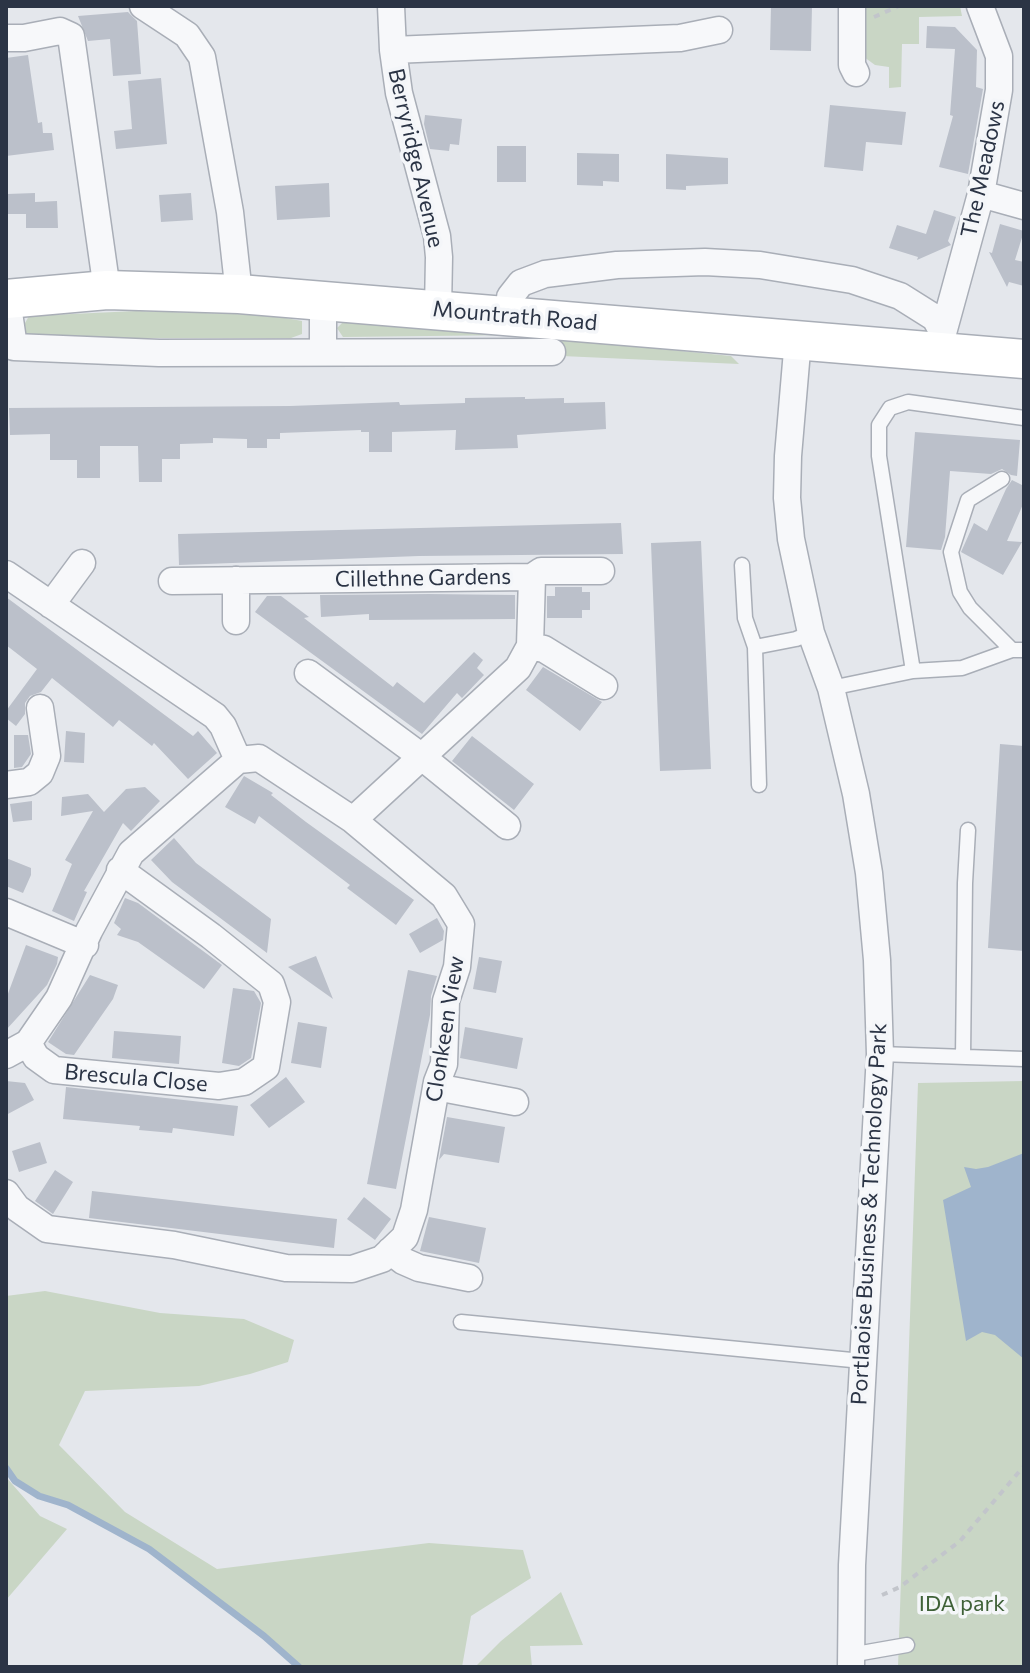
<!DOCTYPE html>
<style>
body{margin:0}
#map{position:relative;width:1030px;height:1673px;overflow:hidden;background:#e4e7ec;font-family:Commissioner,sans-serif}
canvas{display:block}
.frame{position:absolute;inset:0;border:8px solid #2b3445;pointer-events:none}
</style>
<div id="map">
<canvas width="1030" height="1673"></canvas>
<div class="frame"></div>
</div>
<script>
const c = document.querySelector('canvas').getContext('2d');
c.lineJoin = 'round';
function fillPath(path, color) {
  c.fillStyle = color;
  c.fill(path, 'evenodd');
}
function shape(rows) {
  const path = new Path2D();
  for (const r of rows) {
    path.moveTo(r[0], r[1]);
    for (let i = 2; i < r.length; i += 2) path.lineTo(r[i], r[i + 1]);
  }
  return path;
}
function stroke(path, color, width, dash) {
  c.strokeStyle = color;
  c.lineWidth = width;
  c.lineCap = dash ? 'butt' : 'round';
  c.setLineDash(dash || []);
  c.stroke(path);
}
function label(font, color, halo, rows, align = 'center') {
  c.font = font + ' Commissioner,sans-serif';
  c.lineWidth = 7;
  c.setLineDash([]);
  c.textBaseline = 'middle';
  c.strokeStyle = halo;
  c.fillStyle = color;
  for (const [text, x, y, turn = 0] of rows) {
    c.save();
    c.translate(x, y);
    c.rotate((+turn || 0) * Math.PI / 180);
    c.textAlign = isNaN(turn) ? turn : align;
    if (halo) c.strokeText(text, 0, 0);
    c.fillText(text, 0, 0);
    c.restore();
  }
}
const green = shape([
 [861,6,960,6,962,16,919,17,919,44,902,44,901,87,889,88,889,67,875,65,864,57],
 [136,311,269,315,302,321,302,334,291,338,28,338,21,330,29,316],
 [344,321,516,335,343,337,337,328],
 [561,339,731,356,739,364,562,356],
 [1024,1081,1024,1667,898,1667,918,1083],
 [45,1291,160,1313,244,1319,294,1340,288,1362,250,1374,199,1386,85,1391,59,1445,125,1512,217,1569,429,1543,523,1550,531,1578,471,1616,462,1667,298,1667,249,1625,149,1549,15,1481,6,1462,6,1296],
 [6,1477,40,1516,67,1529,6,1600],
 [561,1592,583,1645,530,1646,532,1667,475,1667,501,1641]
]);
const water = shape([
 [1024,1153,1024,1359,995,1335,982,1332,966,1341,943,1200,971,1187,964,1167,976,1169,988,1167]
]);
const stream = shape([
 [6,1468,15,1481,39,1496,68,1505,149,1549,264,1636,299,1667]
]);
const building = shape([
 [771,6,812,6,811,51,770,50],
 [128,12,137,21,141,74,113,76,110,39,88,41,78,16],
 [927,26,955,27,977,50,976,87,983,89,968,174,939,167,953,116,950,115,955,49,926,48],
 [28,55,38,123,42,122,43,133,52,133,54,150,6,156,6,58],
 [161,78,167,144,116,149,114,131,132,129,128,81],
 [830,105,906,112,902,145,866,142,863,171,824,167],
 [425,115,462,119,459,145,450,144,449,151,430,149,424,124],
 [497,146,526,146,526,182,497,182],
 [577,153,619,154,619,182,603,181,603,186,577,185],
 [666,154,728,158,728,184,686,186,686,190,666,189],
 [329,183,330,217,277,220,275,186],
 [35,193,35,202,57,201,58,228,26,228,26,214,8,214,7,194],
 [191,193,193,220,161,222,159,195],
 [934,210,956,217,948,241,951,245,917,260,918,257,889,248,897,225,926,234],
 [1000,224,1024,231,1015,260,1024,262,1024,286,1009,282,1007,287,989,252,992,253],
 [525,397,525,399,564,398,564,403,605,402,606,429,517,435,518,448,455,450,456,430,392,432,392,452,369,452,369,432,361,432,361,430,280,433,280,439,267,439,267,448,247,448,247,439,213,438,213,443,180,444,180,459,162,459,162,482,139,482,138,446,100,446,100,478,77,478,77,460,50,460,50,434,10,435,9,408,290,406,399,402,400,405,465,403,465,398],
 [915,432,1020,440,1017,476,1011,475,1002,469,991,474,950,471,945,537,941,550,906,547],
 [1012,480,1024,486,1024,502,1007,541,1022,542,1003,575,961,552,974,523,987,531,1006,489],
 [621,523,623,554,419,556,179,565,178,534],
 [701,541,711,769,660,771,651,543],
 [555,587,582,587,582,592,590,592,590,610,582,610,582,618,547,618,547,596,555,596],
 [429,594,515,595,515,619,369,620,369,614,321,617,320,595],
 [267,596,281,596,309,617,304,618,393,687,397,682,424,703,474,652,483,660,477,668,484,675,462,698,457,693,422,734,255,612],
 [6,597,193,736,198,731,217,753,188,779,154,743,152,746,119,720,113,727,52,678,41,692,30,696,25,703,25,714,16,726,6,718,6,711,37,669,6,645],
 [543,667,602,702,580,731,526,690],
 [66,731,85,733,84,763,64,762],
 [14,735,28,735,31,754,22,767,14,768],
 [472,736,534,784,514,810,452,761],
 [1000,744,1024,746,1024,951,988,948],
 [244,776,273,793,271,795,306,822,414,900,396,925,347,888,350,885,259,816,255,824,225,807],
 [145,787,160,801,131,831,123,823,84,891,87,892,74,921,52,911,72,864,65,860,93,811,61,816,62,797,88,794,104,812,126,789],
 [32,801,32,820,13,822,10,804],
 [174,838,196,863,271,919,267,953,172,882,151,860],
 [6,858,31,868,31,875,23,893,6,886],
 [125,898,138,903,222,965,204,989,138,942,117,935,121,929,114,923],
 [437,918,444,931,443,940,420,953,409,934],
 [26,945,58,957,57,964,47,985,6,1030,6,999],
 [316,956,333,999,288,967],
 [479,957,502,961,496,993,473,989],
 [408,970,437,976,431,996,430,1015,396,1189,367,1184],
 [90,975,118,985,113,999,74,1055,66,1054,48,1042],
 [233,988,254,991,261,1003,251,1058,239,1066,222,1063],
 [298,1022,327,1027,321,1068,291,1063],
 [465,1027,523,1038,517,1069,460,1058],
 [114,1031,181,1036,179,1064,112,1058],
 [286,1077,305,1102,269,1128,250,1105],
 [6,1081,25,1083,34,1100,6,1115],
 [66,1087,238,1106,234,1136,173,1128,172,1133,139,1130,140,1126,63,1119],
 [447,1117,505,1127,499,1163,444,1154,439,1160],
 [40,1142,47,1163,19,1172,12,1151],
 [55,1170,73,1182,53,1214,35,1201],
 [92,1191,337,1219,334,1248,89,1218],
 [364,1197,391,1219,375,1240,347,1219],
 [429,1217,486,1228,479,1263,420,1251]
]);
const path = shape([
 [874,17,899,6],
 [882,1595,900,1587,960,1541,1024,1466]
]);
const lane = shape([
 [1002,479,968,500,951,552,960,592,970,608,1012,650],
 [742,565,745,618,755,647,759,785],
 [755,647,796,639,811,633],
 [913,671,962,668,1012,650,1024,650],
 [831,688,913,671,879,456,879,425,890,408,908,402,1024,418],
 [880,1054,1024,1059],
 [963,1057,965,883,968,830],
 [461,1322,862,1361],
 [850,1655,907,1645]
]);
const street = shape([
 [143,6,187,35,202,57,230,212,239,294],
 [391,6,393,50,399,93,437,236,439,257,438,309],
 [852,6,852,65,856,73],
 [6,38,24,38,60,31,71,36,107,290],
 [393,50,680,38,719,30],
 [981,194,1024,206],
 [7,299,14,347,159,353,552,352],
 [323,301,323,351],
 [510,316,510,297,521,283,545,274,617,265,705,262,760,265,852,280,900,296,935,318,943,333,942,352],
 [943,333,981,194,999,90,999,56,980,6],
 [798,339,788,456,787,498,791,539,811,633,831,688,856,794,869,873,877,960,880,1054,852,1565,851,1667],
 [6,574,215,716,223,726,238,760],
 [532,577,541,571,601,571],
 [236,580,236,621],
 [172,581,532,577,530,646,518,668,353,820],
 [51,605,82,563],
 [530,646,544,649,604,686],
 [308,673,422,757,507,826],
 [6,785,29,782,40,773,47,756,40,708],
 [6,912,85,945],
 [28,1043,36,1057,54,1070,219,1086,244,1082,266,1067,277,1002,271,984,211,936,120,870],
 [6,1055,28,1043,59,998,89,931,131,853,238,760],
 [436,1087,515,1102],
 [6,1193,17,1208,47,1229,174,1245,286,1268,352,1269,382,1259,405,1237,414,1210,437,1082,444,1064,446,1001,457,967,461,924,444,896,353,820,259,758,238,760],
 [390,1251,403,1261,419,1268,469,1278]
]);
const secondary = shape([
 [6,299,107,290,239,294,1024,359]
]);
const streetNames = [
 ["Berryridge Avenue",416,158,77],
 ["The Meadows",983,169,-78],
 ["Mountrath Road",515,316,5],
 ["Cillethne Gardens",423,578,-1],
 ["Clonkeen View",445,1029,-81],
 ["Brescula Close",136,1078,5],
 ["Portlaoise Business & Technology Park",869,1214,-87]
];
const parkNames = [
 ["IDA park",962,1604]
];
fillPath(green, '#c9d6c5');
fillPath(water, '#9fb4cc');
stroke(stream, '#9fb4cc', 7);
fillPath(building, '#bbc0ca');
stroke(lane, '#a9aeb7', 17);
stroke(street, '#a9aeb7', 29);
stroke(secondary, '#a9aeb7', 41);
stroke(path, '#c2c5cb', 4, [6, 6]);
stroke(lane, '#f7f8fa', 14);
stroke(street, '#f7f8fa', 26);
stroke(secondary, '#fff', 38);
label('22px', '#2b3445', '#f4f6f9', streetNames);
label('22px', '#3f6138', '#f4f6f9', parkNames);
</script>
